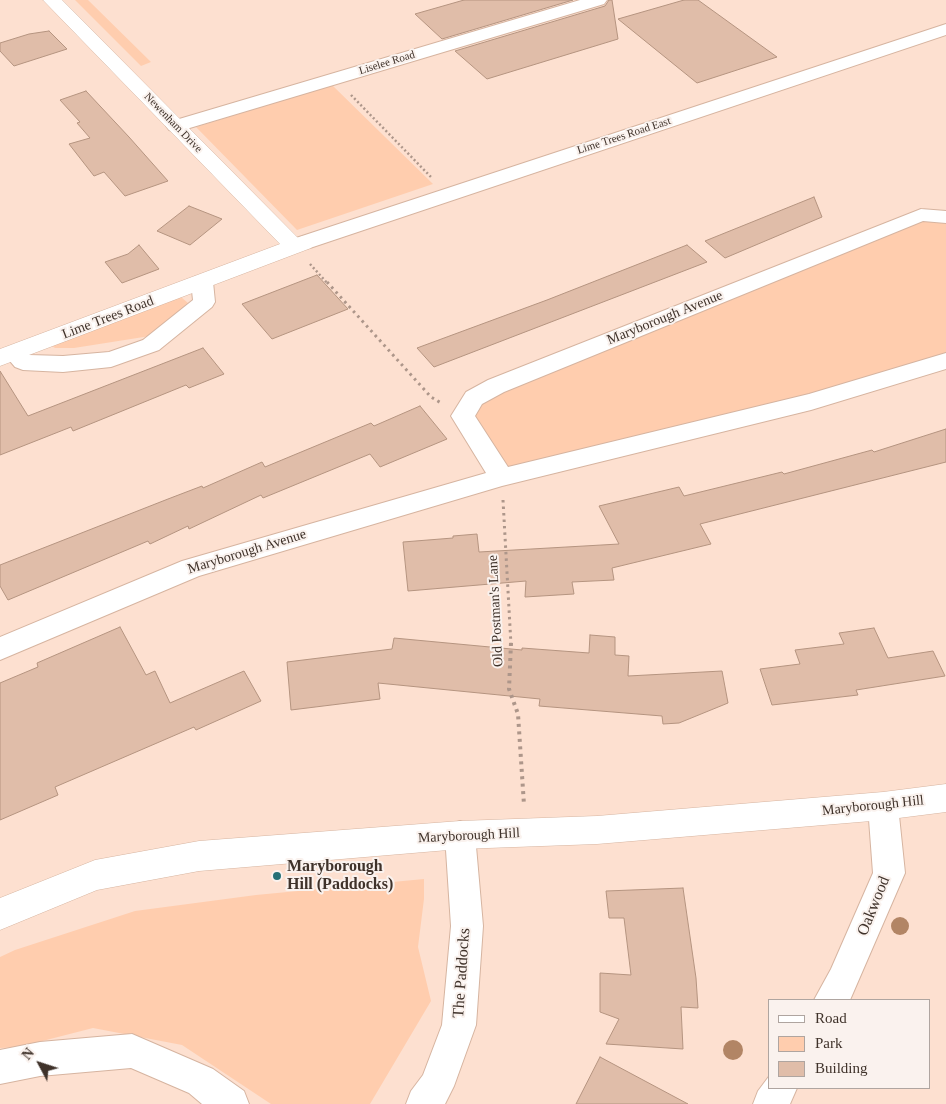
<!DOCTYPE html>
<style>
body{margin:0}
#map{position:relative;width:946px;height:1104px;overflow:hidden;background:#fde0d0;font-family:"Times New Roman",serif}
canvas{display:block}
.legend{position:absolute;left:768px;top:999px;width:162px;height:90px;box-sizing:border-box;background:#faf2ee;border:1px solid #afa5a0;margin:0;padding:6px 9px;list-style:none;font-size:15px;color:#3f322a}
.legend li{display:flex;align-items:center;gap:10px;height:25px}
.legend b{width:25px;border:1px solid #afa5a0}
.north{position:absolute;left:15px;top:1039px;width:50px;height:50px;-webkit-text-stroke:4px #faf2ee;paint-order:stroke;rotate:310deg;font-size:14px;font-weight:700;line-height:20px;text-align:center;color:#3f322a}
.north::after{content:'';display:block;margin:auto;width:18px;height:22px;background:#3f322a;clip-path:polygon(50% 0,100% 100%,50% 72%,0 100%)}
</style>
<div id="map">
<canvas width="946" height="1104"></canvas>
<ul class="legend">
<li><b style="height:6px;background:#fff"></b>Road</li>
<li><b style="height:14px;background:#ffcdae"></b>Park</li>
<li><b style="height:14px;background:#e0bda9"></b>Building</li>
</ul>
<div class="north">N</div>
</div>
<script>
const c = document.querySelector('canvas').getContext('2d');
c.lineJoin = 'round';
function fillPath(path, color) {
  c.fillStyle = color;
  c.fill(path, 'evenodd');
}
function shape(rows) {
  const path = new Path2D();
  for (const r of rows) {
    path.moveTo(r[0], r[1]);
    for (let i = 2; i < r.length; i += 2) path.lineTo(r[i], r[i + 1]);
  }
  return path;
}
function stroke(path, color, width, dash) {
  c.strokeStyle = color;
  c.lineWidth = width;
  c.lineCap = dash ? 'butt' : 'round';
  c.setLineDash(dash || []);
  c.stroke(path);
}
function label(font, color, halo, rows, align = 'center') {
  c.font = font + ' "Times New Roman",serif';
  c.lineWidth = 4;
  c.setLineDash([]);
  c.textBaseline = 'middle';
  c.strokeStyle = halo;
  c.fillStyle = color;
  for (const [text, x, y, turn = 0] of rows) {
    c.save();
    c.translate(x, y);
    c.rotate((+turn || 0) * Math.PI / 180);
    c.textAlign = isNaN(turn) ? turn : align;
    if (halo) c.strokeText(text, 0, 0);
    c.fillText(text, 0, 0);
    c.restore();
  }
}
const green = shape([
 [75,0,88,0,151,62,141,66],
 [332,85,433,184,297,230,196,127],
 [921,215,946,217,946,361,502,477,463,416,474,398],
 [181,297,188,303,183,310,150,336,74,348,55,348,52,346],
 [424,879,424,899,418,947,431,1001,370,1104,271,1104,182,1045,93,1028,19,1047,0,1048,0,957,15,950,135,911,256,895]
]);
const building = shape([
 [464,0,573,0,442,39,415,14,464,0],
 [609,0,612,0,618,39,487,79,455,51,605,6,609,0],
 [684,0,698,0,777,57,697,83,618,19,684,0],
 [49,31,67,49,14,66,0,51,0,43,29,34,49,31],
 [86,91,129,137,168,181,125,196,104,172,94,176,69,144,90,138,77,123,80,122,60,100,86,91],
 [814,197,822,217,725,258,705,241,814,197],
 [189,206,222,219,190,245,157,231,189,206],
 [139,245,159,269,122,283,105,262,128,254,139,245],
 [687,245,707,262,434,367,417,348,547,300,687,245],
 [317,275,348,309,272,339,242,304,317,275],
 [203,348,224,374,189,388,186,385,73,431,71,427,0,455,0,371,28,416,203,348],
 [420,406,447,439,380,467,370,454,263,498,261,495,189,529,188,526,150,544,148,541,8,600,0,586,0,565,168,499,202,486,203,488,262,462,265,467,371,423,374,426,420,406],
 [946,429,946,462,700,524,711,544,612,568,614,580,572,582,574,594,525,597,526,581,408,591,403,542,453,538,453,536,477,534,479,552,619,544,599,506,679,487,684,496,782,472,784,474,872,450,874,452,946,429],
 [120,627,146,675,155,671,170,703,244,671,261,701,196,730,194,727,55,787,58,795,0,820,0,683,38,667,37,663,120,627],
 [874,628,888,658,933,651,945,676,856,690,858,695,772,705,760,669,800,664,795,650,844,644,839,633,874,628],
 [590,635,615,637,615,655,629,656,628,676,722,671,728,703,679,723,663,724,662,716,539,706,540,699,378,683,380,699,291,710,287,662,392,649,394,638,522,650,522,648,589,653,590,635],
 [683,888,696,978,698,1008,681,1007,683,1049,606,1044,619,1019,600,1012,600,973,631,975,624,918,609,918,606,891,683,888],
 [600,1057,688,1104,576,1104,600,1057]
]);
const pathFar2 = shape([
 [351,95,431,177],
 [310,264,328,284]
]);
const pathFar1 = shape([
 [327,282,431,397,441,403],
 [503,500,511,645]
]);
const path = shape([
 [511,643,509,689,518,714,524,805]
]);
const street = shape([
 [580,0,607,0,604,4,183,130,176,132,169,130,166,126,169,122,580,0],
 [946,24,946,35,310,248,303,249,296,248,292,243,296,238,946,24],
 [921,209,946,211,946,223,923,221,504,392,482,404,475,416,508,467,809,394,946,353,946,369,811,410,502,486,199,576,0,660,0,637,182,561,486,473,451,416,466,392,488,380,921,209],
 [202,275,210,277,213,282,215,302,212,307,159,350,111,367,63,372,23,370,15,367,3,353,6,348,14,345,22,348,29,355,63,356,109,352,143,340,193,300,191,282,194,277,202,275],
 [883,793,894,797,898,806,905,873,850,1000,814,1000,831,969,873,873,868,806,872,797,883,793],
 [460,821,471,825,475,835,483,926,476,1025,454,1086,445,1104,406,1104,411,1091,423,1075,442,1025,451,926,445,835,449,825,460,821],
 [132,1034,213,1069,244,1091,249,1104,202,1104,189,1093,131,1068,40,1076,0,1084,0,1050,40,1042,132,1034],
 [770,1075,770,1088,797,1088,790,1104,753,1104,758,1091,770,1075]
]);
const secondary = shape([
 [43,0,62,0,298,238,303,236,311,238,314,243,311,248,0,366,0,349,280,244,43,0],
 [946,784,946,812,883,820,597,844,460,849,199,871,97,890,0,930,0,898,95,860,199,841,460,821,597,816,883,792,946,784]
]);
const trees = [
 [900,926,9],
 [733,1050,10]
];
const markers = [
 [277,876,5,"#267076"]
];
const farStreetnames = [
 ["Liselee Road",387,63,-17],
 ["Newenham Drive",173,123,46],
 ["Lime Trees Road East",624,136,-18]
];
const streetNames = [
 ["Lime Trees Road",108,318,-21],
 ["Maryborough Avenue",665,318,-22],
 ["Maryborough Avenue",247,552,-17],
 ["Old Postman's Lane",496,611,-93],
 ["Maryborough Hill",873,806,-6],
 ["Maryborough Hill",469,836,-3]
];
const nearPoinames = [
 ["Maryborough",287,867],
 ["Hill (Paddocks)",287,885]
];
const nearStreetnames = [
 ["Oakwood",874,906,-68],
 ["The Paddocks",462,973,-86]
];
fillPath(green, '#ffcdae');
fillPath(building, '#e0bda9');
stroke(building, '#b59480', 1);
stroke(street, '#d6b4a0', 2);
stroke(secondary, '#d6b4a0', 1);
stroke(pathFar2, '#ad968a', 2.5, [2, 2.5]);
stroke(pathFar1, '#ad968a', 3, [2.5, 4]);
stroke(path, '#ad968a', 4, [3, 4.5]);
fillPath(street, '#fff');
fillPath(secondary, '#fff');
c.fillStyle = '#b28565';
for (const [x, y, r] of trees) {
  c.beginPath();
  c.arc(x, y, r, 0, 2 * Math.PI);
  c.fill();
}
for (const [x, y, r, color] of markers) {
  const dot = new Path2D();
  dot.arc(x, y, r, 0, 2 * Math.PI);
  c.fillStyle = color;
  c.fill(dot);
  stroke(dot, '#faf2ee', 2);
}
label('11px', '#3f322a', '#faf2ee', farStreetnames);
label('14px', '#3f322a', '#faf2ee', streetNames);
label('bold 16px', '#3f322a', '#faf2ee', nearPoinames, 'left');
label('16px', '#3f322a', '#faf2ee', nearStreetnames);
</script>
